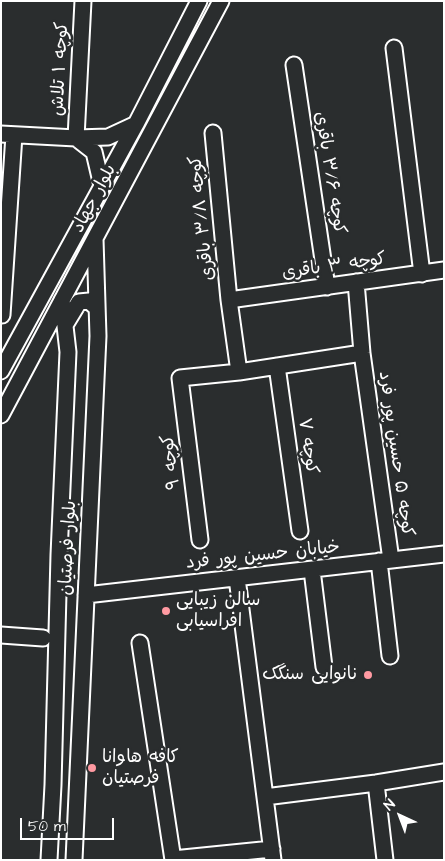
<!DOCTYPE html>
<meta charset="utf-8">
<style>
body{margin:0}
#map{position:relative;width:445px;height:861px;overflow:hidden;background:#2a2d2e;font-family:"Architects Daughter",sans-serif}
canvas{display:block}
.frame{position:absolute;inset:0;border:2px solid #fff;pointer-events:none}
.north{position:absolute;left:375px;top:791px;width:50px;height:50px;-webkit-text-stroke:4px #2a2d2e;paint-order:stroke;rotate:317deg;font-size:14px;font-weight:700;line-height:20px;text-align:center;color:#fff}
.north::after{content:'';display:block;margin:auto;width:18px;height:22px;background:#fff;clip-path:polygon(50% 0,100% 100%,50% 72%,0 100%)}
.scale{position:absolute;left:20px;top:818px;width:94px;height:22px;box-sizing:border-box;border:2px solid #fff;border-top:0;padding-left:6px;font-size:15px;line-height:18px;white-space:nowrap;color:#fff;-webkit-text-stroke:4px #2a2d2e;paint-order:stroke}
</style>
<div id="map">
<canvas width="445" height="861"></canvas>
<div class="frame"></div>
<div class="north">N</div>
<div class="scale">50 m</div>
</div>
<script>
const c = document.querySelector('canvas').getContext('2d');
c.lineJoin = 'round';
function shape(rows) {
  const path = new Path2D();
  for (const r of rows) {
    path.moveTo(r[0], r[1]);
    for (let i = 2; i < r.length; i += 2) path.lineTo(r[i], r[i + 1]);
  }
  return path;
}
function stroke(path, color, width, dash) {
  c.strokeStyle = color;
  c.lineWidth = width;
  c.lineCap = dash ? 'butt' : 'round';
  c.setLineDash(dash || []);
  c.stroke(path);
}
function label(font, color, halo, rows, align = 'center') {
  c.font = font + ' "Architects Daughter","Playpen Sans Arabic",sans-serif';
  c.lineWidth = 5;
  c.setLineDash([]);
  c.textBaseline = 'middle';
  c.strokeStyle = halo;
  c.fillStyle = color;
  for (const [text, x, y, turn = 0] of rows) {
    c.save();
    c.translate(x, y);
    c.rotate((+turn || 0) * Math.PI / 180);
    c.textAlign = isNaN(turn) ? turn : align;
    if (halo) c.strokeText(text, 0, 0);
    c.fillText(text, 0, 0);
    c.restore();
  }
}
const minor = shape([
 [394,48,422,274],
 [294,65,327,287],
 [213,133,229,300,239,372],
 [1,134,76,138,108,137,136,124],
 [76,138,83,1],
 [76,138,94,152,102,186],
 [356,282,362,353,391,560],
 [229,300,444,270],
 [2,315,14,135],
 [65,325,79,302,89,301,97,308],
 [277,366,300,531],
 [1,371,136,124,199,1],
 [1,415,221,1],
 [200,540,180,378,239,372,362,353],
 [379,561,390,656],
 [312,570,324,667],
 [237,578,273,860],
 [86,595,444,554],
 [1,635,43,638],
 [140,643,173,860],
 [376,783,385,860],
 [265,797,376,783,444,772],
 [173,859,272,849],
 [49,860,53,785,59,555,68,352,62,300],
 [74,860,98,336,95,239]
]);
const markers = [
 [166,611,5,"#ff9aa2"],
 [368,675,5,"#ff9aa2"],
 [92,768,5,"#ff9aa2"]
];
const streetNames = [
 ["کوچه ۱ تلاش",61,69,-87],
 ["کوچه ۳/۶ باقری",329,173,81],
 ["بلوار جهاد",95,199,-62],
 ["کوچه ۳/۸ باقری",203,218,-96],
 ["کوچه ۳ باقری",334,267,-8],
 ["کوچه ۷",307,446,82],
 ["کوچه ۵ حسین پور فرد",395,454,82],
 ["کوچه ۹",172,462,-97],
 ["بلوار فرصتیان",69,548,-87],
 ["خیابان حسین پور فرد",263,556,-6]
];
const poiNames = [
 ["سالن زیبایی",176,601],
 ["افراسیابی",176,622],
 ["نانوایی سنگک",358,675,"right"],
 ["کافه هاوانا",102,758],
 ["فرصتیان",102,779]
];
stroke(minor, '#fff', 19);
stroke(minor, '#2a2d2e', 15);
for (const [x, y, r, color] of markers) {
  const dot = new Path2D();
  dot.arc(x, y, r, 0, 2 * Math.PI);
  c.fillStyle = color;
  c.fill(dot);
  stroke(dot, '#2a2d2e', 2);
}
label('18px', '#fff', '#2a2d2e', streetNames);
label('18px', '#fff', '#2a2d2e', poiNames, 'left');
</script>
